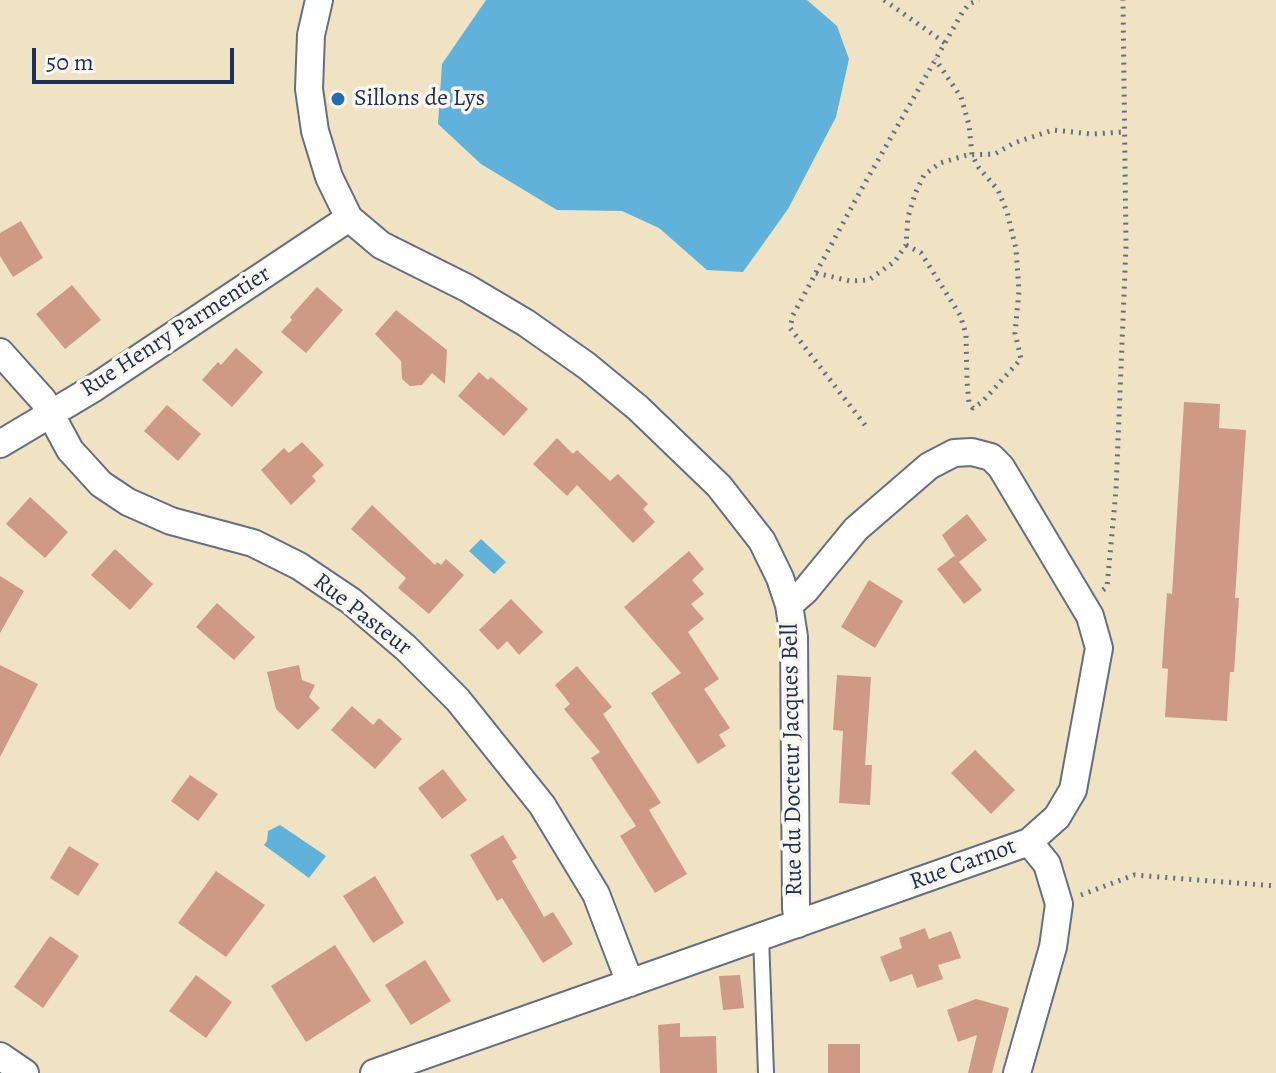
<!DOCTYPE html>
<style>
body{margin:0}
#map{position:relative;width:1276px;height:1073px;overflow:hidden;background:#efe3c4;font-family:Alegreya,serif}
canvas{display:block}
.scale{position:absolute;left:32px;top:48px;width:202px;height:36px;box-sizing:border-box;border:4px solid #1b2f5e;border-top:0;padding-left:10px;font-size:24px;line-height:28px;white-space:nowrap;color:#1b2f5e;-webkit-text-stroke:6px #fbf7ec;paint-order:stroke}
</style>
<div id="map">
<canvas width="1276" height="1073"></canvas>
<div class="scale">50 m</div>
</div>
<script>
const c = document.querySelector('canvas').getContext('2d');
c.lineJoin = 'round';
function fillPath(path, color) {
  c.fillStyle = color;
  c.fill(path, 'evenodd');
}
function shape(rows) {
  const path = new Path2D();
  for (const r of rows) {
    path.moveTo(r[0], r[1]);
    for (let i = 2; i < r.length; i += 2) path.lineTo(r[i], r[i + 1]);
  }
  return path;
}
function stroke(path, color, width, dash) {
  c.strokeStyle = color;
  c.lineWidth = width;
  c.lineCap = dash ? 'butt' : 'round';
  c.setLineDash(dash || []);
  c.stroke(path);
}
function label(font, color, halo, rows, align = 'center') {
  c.font = font + ' Alegreya,serif';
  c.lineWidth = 7;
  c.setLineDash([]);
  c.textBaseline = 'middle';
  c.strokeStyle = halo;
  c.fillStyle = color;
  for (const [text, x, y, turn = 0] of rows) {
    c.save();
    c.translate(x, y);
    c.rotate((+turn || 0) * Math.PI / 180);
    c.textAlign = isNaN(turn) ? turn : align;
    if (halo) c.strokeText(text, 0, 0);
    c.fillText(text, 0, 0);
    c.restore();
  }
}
const water = shape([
 [486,0,807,0,837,26,849,59,836,117,788,209,743,272,707,270,659,228,622,211,557,210,481,164,438,124,442,64],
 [481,539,506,562,494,574,469,551],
 [280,825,326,856,309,878,264,845,267,841,268,831]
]);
const building = shape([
 [21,221,43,258,13,277,0,256,0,233],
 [72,285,101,320,65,349,36,314],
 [317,287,343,310,306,353,281,332,292,320,290,317],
 [396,310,447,350,445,384,432,373,422,385,410,386,402,379,401,361,375,334],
 [236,348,263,372,232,407,202,380,218,362,221,365],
 [479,372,488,380,491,377,528,409,504,436,458,396],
 [1184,402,1220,404,1219,428,1246,430,1235,598,1239,598,1234,672,1230,672,1227,721,1165,717,1168,669,1162,668,1164,635,1167,593,1172,594],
 [167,405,201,434,178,461,144,431],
 [557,438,573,454,577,450,610,481,618,474,648,504,643,509,655,522,633,543,577,485,567,496,533,464],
 [302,442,324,465,312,476,316,481,291,505,261,470,284,448,289,453],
 [30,497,68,532,45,558,6,524],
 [372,505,435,565,437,562,441,565,446,559,464,575,429,614,398,588,406,578,351,529],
 [967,514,987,540,959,562,982,590,964,604,937,569,954,556,956,558,942,535],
 [115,549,153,584,130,610,91,575],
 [689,551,704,569,692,580,704,594,691,604,704,619,688,632,719,679,704,689,730,728,719,735,726,746,698,764,651,693,681,673,624,607],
 [0,576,24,591,0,633],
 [869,580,903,601,875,648,841,627],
 [511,599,543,632,519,655,507,641,498,650,479,630],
 [217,603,255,637,234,660,196,627],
 [0,665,38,684,0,757],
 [299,665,302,680,315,685,309,697,320,708,298,730,276,709,267,672],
 [577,666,612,707,603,714,661,803,649,810,687,874,655,893,620,836,636,826,591,758,600,752,564,709,570,704,555,685],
 [837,675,871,677,865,765,872,765,870,805,839,803,843,731,833,730],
 [352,706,373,725,379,718,402,739,375,769,331,730],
 [975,750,1015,790,991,814,951,773],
 [443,769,467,800,442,819,418,788],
 [190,775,218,794,198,821,171,801],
 [503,835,517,858,512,861,544,917,553,912,573,944,543,963,502,898,497,901,470,855],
 [69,846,99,864,78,896,50,878],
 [216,871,265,905,226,957,178,923],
 [375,876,404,923,373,943,343,896],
 [925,928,929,939,951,931,961,958,938,965,943,979,917,988,912,974,890,982,880,957,902,948,899,938],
 [50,936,79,956,43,1008,14,987],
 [335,945,371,1001,306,1042,271,986],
 [425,960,451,1001,411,1025,385,985],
 [196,975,232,1002,206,1038,169,1011],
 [740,975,744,1008,723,1010,719,976],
 [976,999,1009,1008,992,1073,968,1073,977,1035,958,1042,947,1010],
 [680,1023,680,1037,716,1036,717,1073,660,1073,658,1025],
 [828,1044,860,1044,860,1073,828,1073]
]);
const path = shape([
 [884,0,945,43],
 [906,245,921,253,960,315,966,334,967,382,969,403,973,408,982,402,1021,359,1015,333,1019,291,1016,249,1007,212,998,190,979,168,972,155,969,125,961,97,935,59],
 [816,273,850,281,869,280,895,261,906,245,908,217,915,194,924,175,940,163,967,155,995,154,1014,143,1053,130,1092,134,1124,132],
 [865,425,790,328,793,315,861,190,962,13,969,4,979,0],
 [1103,590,1107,587,1116,490,1126,246,1123,0],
 [1081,895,1134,875,1276,886]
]);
const lane = shape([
 [761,937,766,1073]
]);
const street = shape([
 [319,0,311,35,309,89,315,131,329,177,349,218,381,245,467,288,526,323,587,366,638,408,719,486,762,541,780,578,789,605,794,637,796,908,798,924],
 [0,352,43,400,70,450,101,484,128,502,171,521,253,543,299,566,351,601,406,648,458,700,542,805,596,894,630,983],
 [0,444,94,388,349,218],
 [0,1056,25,1073],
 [374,1073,1029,842,1057,817,1073,790,1099,648,1090,616,1001,467,991,457,972,452,954,453,929,466,856,529,805,591,789,605],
 [1017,1073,1053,947,1059,904,1047,864,1029,842]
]);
const markers = [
 [338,99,8,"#1f6fb2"]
];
const poiNames = [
 ["Sillons de Lys",354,99]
];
const streetNames = [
 ["Rue Henry Parmentier",176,332,-33],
 ["Rue Pasteur",362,615,38],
 ["Rue du Docteur Jacques Bell",793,760,-91],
 ["Rue Carnot",963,865,-20]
];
fillPath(water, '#60b2db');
fillPath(building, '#ce9a85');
stroke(lane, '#656e82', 18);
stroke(street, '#656e82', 30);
stroke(path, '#656e82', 5, [2, 6]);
stroke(lane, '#fff', 14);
stroke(street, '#fff', 26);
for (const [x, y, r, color] of markers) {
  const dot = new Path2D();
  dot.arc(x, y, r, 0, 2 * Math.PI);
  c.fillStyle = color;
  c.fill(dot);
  stroke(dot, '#fbf7ec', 3);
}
label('24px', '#1b2f5e', '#fbf7ec', poiNames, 'left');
label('24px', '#1b2f5e', '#fbf7ec', streetNames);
</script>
